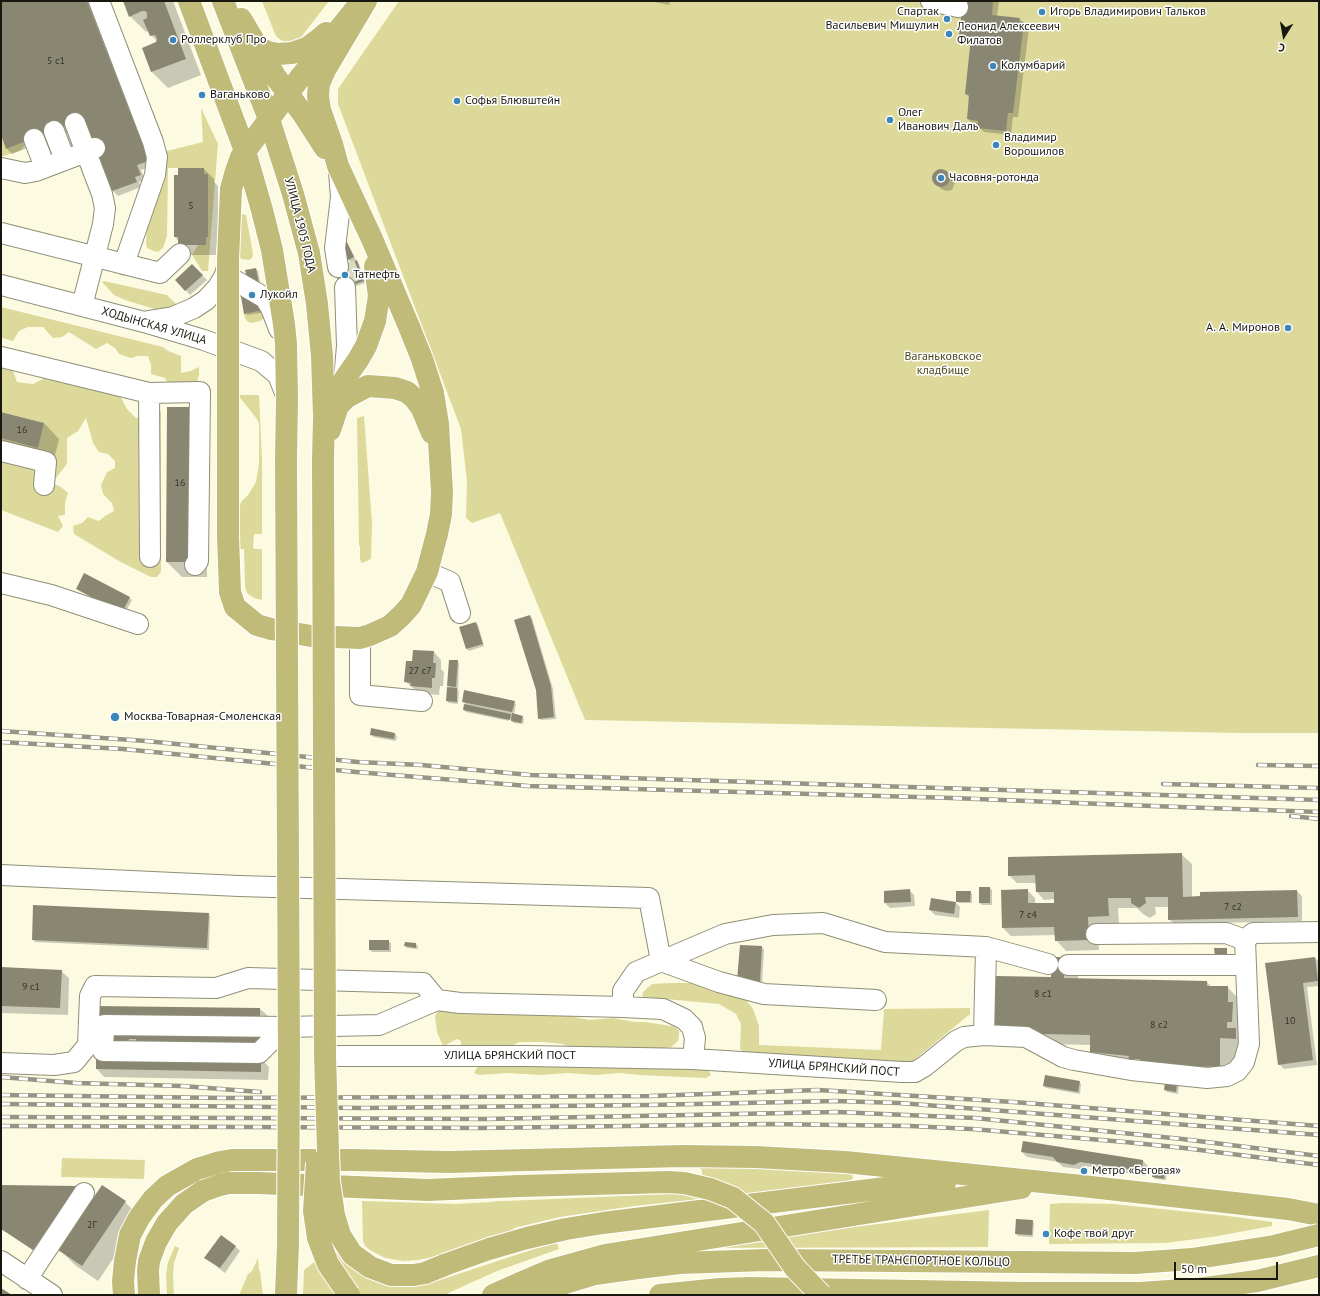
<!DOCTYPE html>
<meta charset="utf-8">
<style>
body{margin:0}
#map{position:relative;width:1320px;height:1296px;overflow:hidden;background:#fcfbe2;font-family:"PT Sans",sans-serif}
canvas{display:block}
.frame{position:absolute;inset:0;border:2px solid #191810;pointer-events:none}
.north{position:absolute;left:1264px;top:16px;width:40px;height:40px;-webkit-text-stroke:3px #fff;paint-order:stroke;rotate:191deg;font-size:11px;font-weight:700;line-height:16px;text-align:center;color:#191810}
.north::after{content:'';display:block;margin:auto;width:14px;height:18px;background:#191810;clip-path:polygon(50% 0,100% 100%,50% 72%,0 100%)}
.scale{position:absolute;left:1174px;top:1262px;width:104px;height:18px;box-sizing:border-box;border:2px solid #191810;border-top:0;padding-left:5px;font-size:12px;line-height:14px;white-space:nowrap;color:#191810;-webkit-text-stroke:3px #fff;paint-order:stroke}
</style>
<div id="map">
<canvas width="1320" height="1296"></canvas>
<div class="frame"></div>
<div class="north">С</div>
<div class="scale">50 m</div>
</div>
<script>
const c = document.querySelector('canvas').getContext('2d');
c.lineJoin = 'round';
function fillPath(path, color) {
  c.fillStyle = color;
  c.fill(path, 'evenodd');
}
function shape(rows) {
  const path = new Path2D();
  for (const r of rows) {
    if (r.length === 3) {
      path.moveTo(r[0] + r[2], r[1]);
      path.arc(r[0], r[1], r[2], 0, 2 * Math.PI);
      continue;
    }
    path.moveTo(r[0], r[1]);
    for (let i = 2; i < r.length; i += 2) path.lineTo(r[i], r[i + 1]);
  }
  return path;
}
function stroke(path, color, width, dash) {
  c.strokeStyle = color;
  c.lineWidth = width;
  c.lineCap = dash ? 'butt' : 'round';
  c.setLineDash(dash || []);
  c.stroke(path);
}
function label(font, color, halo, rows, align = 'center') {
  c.font = font + ' "PT Sans",sans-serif';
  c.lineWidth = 3;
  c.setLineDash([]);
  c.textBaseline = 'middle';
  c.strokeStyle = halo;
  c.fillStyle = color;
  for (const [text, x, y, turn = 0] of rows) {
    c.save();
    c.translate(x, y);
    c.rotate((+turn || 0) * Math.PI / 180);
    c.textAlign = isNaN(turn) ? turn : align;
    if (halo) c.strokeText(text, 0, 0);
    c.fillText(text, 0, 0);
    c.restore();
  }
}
const green = shape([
 [262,1,329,1,302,36,296,41,283,41,278,38,275,34],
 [399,1,1319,1,1319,733,1239,733,585,720,500,513,472,523,466,518,467,481,461,429,338,104,338,89],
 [201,108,218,144,208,271,202,271,192,255,198,245,206,237,208,237,208,175,204,174,204,168,168,168,167,236,163,248,158,252,153,251,147,248,146,244,147,223,167,157,167,151,203,142],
 [1,135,6,149,24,142,25,145,22,149,19,151,1,157],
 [242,214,246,215,253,254,252,258,249,260,241,259,238,254,241,216],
 [104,281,167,295,180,308,158,310,125,300,114,295,102,282],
 [1,307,163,347,168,351,181,356,181,373,191,371,199,367,199,375,196,385,170,388,165,378,151,374,151,365,148,356,138,356,131,358,119,354,115,348,107,343,96,349,69,332,62,337,53,338,43,327,28,327,19,331,13,341,2,338,1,338],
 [264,310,264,318,260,321,251,323,247,321,245,318,244,314],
 [1,364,13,371,17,382,33,384,49,376,120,396,127,409,136,418,161,411,161,572,157,577,151,577,119,561,74,534,73,526,82,523,88,517,99,521,105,516,114,511,112,503,103,494,101,485,107,472,115,468,115,461,108,454,99,452,93,443,86,418,78,431,67,438,67,464,52,483,61,487,68,493,65,503,65,515,58,516,63,526,58,532,1,510,1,438,38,447,44,423,1,412],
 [238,395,259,395,262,459,262,534,254,534,253,548,255,549,262,549,262,600,254,598,247,593,245,586,244,549,239,549,239,508,241,502,248,495,256,482,259,464,259,423,257,419],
 [364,416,372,523,371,559,362,563,360,560,360,546,359,546,357,418],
 [670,983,693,983,719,987,744,997,753,1009,759,1026,759,1045,881,1050,884,1009,970,1008,970,1014,919,1056,912,1061,902,1063,744,1052,740,1049,741,1024,736,1014,719,1004,644,997,642,995,644,991,652,984],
 [441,1010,499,1012,509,1014,524,1013,561,1014,589,1020,613,1018,635,1022,645,1022,671,1026,675,1027,679,1031,679,1036,678,1041,671,1047,652,1051,607,1049,598,1047,589,1049,571,1048,563,1044,544,1042,519,1042,507,1048,465,1048,461,1045,461,1041,457,1039,449,1043,445,1046,442,1044,437,1032,435,1017,437,1012],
 [483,1062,610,1066,620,1068,645,1066,708,1070,711,1075,706,1078,640,1075,619,1073,596,1075,567,1073,542,1075,508,1073,479,1075,474,1073,476,1069],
 [62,1158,145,1160,144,1179,61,1177],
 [697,1166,846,1170,852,1173,853,1178,851,1180,846,1182,767,1192,634,1206,560,1217,514,1228,512,1233,501,1236,491,1236,429,1258,417,1260,404,1261,385,1258,370,1250,365,1246,363,1241,362,1201,455,1204,492,1202,496,1201,505,1201,695,1193,702,1189,702,1170],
 [1065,1203,1114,1204,1228,1216,1272,1222,1272,1226,1212,1237,1165,1243,1049,1244,1050,1204],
 [989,1210,988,1247,705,1248,704,1246],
 [557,1243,559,1249,497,1271,444,1295,303,1295,304,1270,334,1247,341,1256,365,1276,374,1280,382,1283,416,1286,434,1282,534,1249],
 [175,1246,179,1248,174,1263,173,1275,174,1295,167,1295,166,1275,168,1262],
 [258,1258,259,1270,260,1271,263,1295,239,1295,248,1274,252,1271]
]);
const shadow = shape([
 [1,1,90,1,153,166,141,170,145,180,139,182,141,187,118,196,113,191,87,125,12,154,7,149,1,132],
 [124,1,173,1,201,75,168,88,152,72,143,48,158,42,151,35,149,30,146,32,130,16],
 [650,1,670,1,669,5],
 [964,1,999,1,997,17,1019,19,1029,28,1018,117,1013,117,1011,135,984,132,979,127,979,125,973,124,968,119,970,98,966,94,972,41,965,40,960,35],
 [204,169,214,179,214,182,218,186,218,247,216,247,216,255,189,255,175,237,179,176],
 [940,169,946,171,951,176,955,183,952,190,947,191,941,189,933,179,934,174],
 [340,242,347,242,356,260,351,262,349,260],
 [357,262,359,264,365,283,344,290],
 [192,265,207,280,190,295,176,280],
 [256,269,258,271,266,312,248,315,245,313],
 [118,270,123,273,123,276,117,273],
 [1,413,44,423,59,439,53,463,1,449],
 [208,424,207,577,182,577,167,562],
 [77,589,130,598,132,600,124,615],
 [530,616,532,618,553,689,556,719,541,720,539,718],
 [475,623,478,625,484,646,469,651,467,649,460,628],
 [434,652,441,660,441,669,444,672,443,686,440,686,439,695,419,693,406,682,413,662],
 [457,661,459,663,458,690,459,691,458,704,449,703,447,701,451,689,448,686],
 [463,701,514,702,516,704,514,715,522,717,524,719,523,724,514,723,507,716,506,717,509,721,466,712,464,710,465,703],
 [371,734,395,734,397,736,396,741,373,737],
 [1181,854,1192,864,1192,897,1297,891,1302,896,1302,921,1174,924,1169,919,1169,907,1155,907,1156,914,1150,918,1143,914,1137,908,1118,908,1119,926,1098,927,1099,950,1066,951,1056,940,1056,935,1011,936,1003,928,1027,890,1035,898,1035,904,1055,904,1055,899,1044,900,1037,892,1036,883,1017,883,1009,875],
 [990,888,992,890,992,905,982,905,980,903],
 [909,890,914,895,915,906,890,908,885,903],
 [970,892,972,894,972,903,959,903,957,901],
 [955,902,960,907,959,918,935,915,930,910],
 [208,914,210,916,209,950,35,942,33,940],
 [388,941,391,943,391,952,372,952,370,950],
 [416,944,418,946,418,949,407,948,405,946],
 [740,946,762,947,764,950,762,984,740,982],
 [1315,958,1319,962,1319,986,1307,987,1317,1065,1284,1069,1279,1064,1266,964],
 [1,968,61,971,69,978,68,1015,1,1013],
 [1078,969,1078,979,1207,982,1212,987,1227,987,1243,1003,1251,1054,1235,1054,1235,1082,1106,1067,1091,1051,1091,1045,1005,1043,1052,978,1052,972],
 [260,1009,268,1016,268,1030,105,1029],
 [111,1033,259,1033,267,1041,136,1047],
 [261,1059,269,1067,268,1080,104,1077,97,1069],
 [1079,1082,1081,1084,1080,1094,1046,1088,1044,1086],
 [1166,1083,1176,1084,1179,1086,1178,1094,1167,1092,1165,1090],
 [1022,1152,1143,1161,1148,1166,1146,1176,1085,1166,1080,1169,1063,1167,1058,1162,1027,1157],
 [1165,1171,1167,1173,1166,1180,1155,1179,1153,1177],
 [1,1186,76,1187,36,1252,1,1228],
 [125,1202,141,1218,98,1281,75,1265,59,1249],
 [1032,1221,1034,1223,1033,1237,1018,1236,1016,1234],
 [235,1246,240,1251,225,1273,206,1258]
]);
const building = shape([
 [1,1,87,1,149,161,137,165,141,175,135,177,137,182,112,191,84,119,6,149,1,135],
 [123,1,164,1,186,59,151,72,142,48,156,42,157,39,155,35,150,36,143,20,147,18,147,13,145,11,142,11,129,17],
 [963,1,993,1,992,15,1020,18,1019,21,1024,22,1013,113,1008,113,1006,131,978,128,978,121,967,119,969,95,965,94,971,37,959,36],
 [178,168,204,168,204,174,208,174,208,237,206,237,206,245,178,245,178,237,174,237,174,175,178,175],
 [941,178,9],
 [345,238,354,257,348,260,338,242],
 [357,260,364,281,341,289,334,268],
 [192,264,203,275,185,291,175,280],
 [256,268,264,310,244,314,239,285,248,283,245,270],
 [167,407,193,407,192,562,166,562],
 [1,412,44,423,38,448,1,438],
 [84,573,130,597,122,613,76,589],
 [530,615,551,686,554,717,538,719,536,690,514,620],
 [476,622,483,644,466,649,459,627],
 [413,650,434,651,433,663,436,663,435,678,432,678,432,688,410,686,411,683,404,682,406,661,412,661],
 [449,660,458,660,456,687,447,686],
 [447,687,457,688,457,702,446,701],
 [464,690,515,701,512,712,462,702],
 [464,704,511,714,510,720,463,710],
 [512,713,523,716,521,723,511,721],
 [371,728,395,733,394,739,370,735],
 [1182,853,1183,897,1200,896,1200,892,1297,890,1298,917,1168,920,1168,897,1145,897,1146,903,1139,908,1131,903,1131,898,1108,898,1109,916,1088,917,1089,940,1055,941,1054,927,1002,928,1001,890,1028,889,1028,903,1054,903,1054,892,1036,892,1035,875,1008,876,1008,857],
 [979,887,990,887,990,903,979,903],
 [910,889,911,902,884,903,884,891],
 [956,891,971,891,970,902,956,902],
 [931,898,956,902,954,914,929,910],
 [33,905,209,913,207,948,32,940],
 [369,940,389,940,389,950,369,950],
 [405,942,416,943,416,948,404,946],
 [740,945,762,946,760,982,737,980],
 [1214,948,1227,948,1227,957,1215,957],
 [1049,957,1068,957,1064,971,1064,978,1207,981,1207,986,1228,986,1228,1002,1233,1002,1232,1022,1227,1022,1227,1028,1236,1028,1236,1039,1220,1038,1220,1067,1140,1065,1140,1059,1128,1059,1129,1056,1090,1052,1090,1035,994,1033,995,976,1051,977,1051,969],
 [1315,957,1318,981,1303,983,1313,1060,1278,1065,1265,963],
 [1,967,62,970,60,1008,1,1006],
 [96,1006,260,1008,260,1023,96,1021],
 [110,1032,259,1032,259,1045,136,1045,136,1039,129,1039,129,1045,110,1045],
 [96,1055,261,1058,261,1072,96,1069],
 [1045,1075,1080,1081,1078,1092,1043,1086],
 [1165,1082,1177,1083,1176,1092,1164,1090],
 [1023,1141,1143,1160,1142,1171,1080,1162,1074,1165,1057,1162,1053,1157,1021,1152],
 [1153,1168,1165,1170,1164,1179,1152,1177],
 [1,1185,77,1186,33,1250,1,1229],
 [102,1185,126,1201,82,1266,58,1250],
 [1016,1219,1033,1220,1032,1235,1015,1234],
 [221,1235,236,1246,220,1268,204,1258],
 [1,1288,12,1295,1,1295]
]);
const minorTunnel = shape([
 [345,264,353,285]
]);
const minor = shape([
 [99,1,153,142,157,157,155,175,124,264],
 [931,1,958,7],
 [75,123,86,152,95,148],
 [54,131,65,160],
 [34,139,45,167],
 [1,168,25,173,36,171,86,152,102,194,105,208,103,224,82,306],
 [1,233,160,273,180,254],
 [338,267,335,248,341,197,339,172],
 [229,277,265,298,271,308,279,329],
 [1,285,144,322,204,340,261,361,278,375,287,398],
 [148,321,173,317,194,308,206,300,218,287,225,275,228,264],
 [1,357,149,393,200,392,198,561,195,565],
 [344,380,347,346,345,287],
 [149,393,150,557],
 [1,451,46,462,44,485],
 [427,572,450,582,460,613],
 [1,583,51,595,138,624],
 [360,638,360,695,422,701],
 [1,875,239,886,649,898,661,961,719,982,764,994,876,1000],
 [1096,934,1226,933,1245,940],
 [1245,940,1253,933,1319,932],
 [1068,965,1246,965],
 [285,1027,259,1053,103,1051,104,1025,285,1027,379,1025,437,1000],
 [984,1035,986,947],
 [325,1056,527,1056,693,1059,902,1072,915,1072,925,1066,956,1041,964,1037,984,1035,1026,1037,1063,1057,1074,1060,1131,1070,1207,1078,1227,1076,1237,1071,1244,1062,1249,1044,1245,940],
 [693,1059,695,1038,692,1027,684,1019,663,1009,623,1007,623,991,636,972,725,934,773,925,823,923,885,942,986,947,1048,964],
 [1,1063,54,1065,74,1062,88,1045,90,996,95,986,216,988,248,978,423,983,437,1000,460,1003,623,1007],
 [1,1261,52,1295],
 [27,1279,84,1193]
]);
const major = shape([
 [189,1,245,151,262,210,272,250,284,324,286,344,287,398,286,460],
 [223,1,269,119,293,194,309,253,317,304,322,356,324,417,323,460],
 [362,1,299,79,241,157,236,171,231,189,228,260,228,536,230,592,235,607,257,625,271,629,311,636,360,638,370,635,390,626,401,616,411,605,427,572,437,534,441,514,442,492,438,424,433,393,422,359,410,329,372,239,338,166,332,144,320,110,318,96,319,84,325,70,366,1],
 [241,19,275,76,303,114,325,148],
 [258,47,268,52,278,54,292,53,307,48,318,40,326,33],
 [338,406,347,397,368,386,395,388,407,392,415,399,422,409,432,433],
 [330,430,338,406,344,380,358,360,366,346,375,321,379,296,375,266],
 [489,1249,527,1238,566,1229,603,1223,902,1186,945,1183],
 [528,1294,595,1274,638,1268,680,1263,766,1260,1024,1262],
 [124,1295,123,1281,125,1261,130,1235,139,1218,153,1199,167,1186,197,1169,220,1162,232,1160,352,1160,449,1162,683,1156,756,1157,845,1162,1082,1186,1288,1209,1319,1215],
 [149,1295,148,1271,149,1261,156,1242,167,1223,184,1204,203,1191,220,1185,228,1183,258,1183,428,1190,520,1186],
 [286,1295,288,1244],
 [493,1295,520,1283,551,1270,605,1255,1021,1188],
 [660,1295,720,1289,750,1288,1024,1293]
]);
const rail = shape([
 [1,731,146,741,358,762,421,765,530,775,1319,800],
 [1,742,123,749,356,772,528,786,952,798,1152,806,1319,812],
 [1258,765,1319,766],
 [1163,784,1319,788],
 [1291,816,1319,819],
 [1,1077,76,1083,182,1086,260,1092],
 [1,1095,226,1098,650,1096,818,1090,1013,1102,1319,1126],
 [1,1104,364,1108,649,1105,836,1101,899,1103,1319,1135],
 [1,1117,486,1119,837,1112,975,1118,1182,1139,1319,1156],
 [1,1126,482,1128,768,1124,910,1126,972,1129,1125,1142,1184,1148,1319,1165]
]);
const majorBridge = shape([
 [286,460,289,1056,288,1244],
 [323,460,325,1056,329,1181,334,1215,340,1235,352,1254,370,1267,391,1275,414,1275,425,1273,447,1264,489,1249],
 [317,1163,314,1211,318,1238,328,1264,349,1295],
 [520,1186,668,1182,684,1183,710,1189,733,1198,764,1223,795,1268,821,1295],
 [1024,1262,1135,1263,1192,1259,1274,1246,1319,1235],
 [1024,1293,1140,1293,1198,1289,1257,1281,1319,1266]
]);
const markers = [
 [1042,12,4,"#3c86ba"],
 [947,19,4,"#3c86ba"],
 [949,34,4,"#3c86ba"],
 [173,40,4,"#3c86ba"],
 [993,66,4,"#3c86ba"],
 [202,95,4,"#3c86ba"],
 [457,101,4,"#3c86ba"],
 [890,120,4,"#3c86ba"],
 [996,145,4,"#3c86ba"],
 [941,178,4,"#3c86ba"],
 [345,275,4,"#3c86ba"],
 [252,295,4,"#3c86ba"],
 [1288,328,4,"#3c86ba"],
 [115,717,5,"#3c86ba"],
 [1084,1171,4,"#3c86ba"],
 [1046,1234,4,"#3c86ba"]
];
const numberNames = [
 ["5 c1",56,61],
 ["5",191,206],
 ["16",22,430],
 ["16",180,483],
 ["27 с7",420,671],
 ["7 с2",1233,907],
 ["7 с4",1028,915],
 ["9 с1",31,987],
 ["8 с1",1043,994],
 ["10",1290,1021],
 ["8 с2",1159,1025],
 ["2Г",92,1225]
];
const poiNames = [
 ["Спартак",939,12,"right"],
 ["Васильевич Мишулин",939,26,"right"],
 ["Игорь Владимирович Тальков",1050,12],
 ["Леонид Алексеевич",957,27],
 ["Филатов",957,41],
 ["Роллерклуб Про",181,40],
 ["Колумбарий",1001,66],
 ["Ваганьково",210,95],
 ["Софья Блювштейн",465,101],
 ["Олег",898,113],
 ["Иванович Даль",898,127],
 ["Владимир",1004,138],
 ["Ворошилов",1004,152],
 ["Часовня-ротонда",949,178],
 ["Татнефть",353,275],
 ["Лукойл",260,295],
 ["А. А. Миронов",1280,328,"right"],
 ["Москва-Товарная-Смоленская",124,717],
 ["Метро «Беговая»",1092,1171],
 ["Кофе твой друг",1054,1234]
];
const streetNames = [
 ["УЛИЦА 1905 ГОДА",300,225,76],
 ["ХОДЫНСКАЯ УЛИЦА",154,326,16],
 ["УЛИЦА БРЯНСКИЙ ПОСТ",510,1056],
 ["УЛИЦА БРЯНСКИЙ ПОСТ",834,1068,4],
 ["ТРЕТЬЕ ТРАНСПОРТНОЕ КОЛЬЦО",921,1261,1]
];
const parkNames = [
 ["Ваганьковское",943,357],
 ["кладбище",943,371]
];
fillPath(green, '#ddd99b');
fillPath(shadow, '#0003');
fillPath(building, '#898772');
stroke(minorTunnel, '#dad9c2', 20, [20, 10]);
stroke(minor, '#8f8e78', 22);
stroke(major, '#fff', 24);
stroke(minor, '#fff', 20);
stroke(major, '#c0bb78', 22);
stroke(rail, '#969583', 4.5);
stroke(rail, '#fff', 3, [9]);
stroke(majorBridge, '#fff', 24, []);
stroke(majorBridge, '#c0bb78', 22);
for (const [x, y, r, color] of markers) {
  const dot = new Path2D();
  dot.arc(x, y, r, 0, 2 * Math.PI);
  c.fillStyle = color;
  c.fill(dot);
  stroke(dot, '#fff', 1.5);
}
label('10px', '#353428', null, numberNames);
label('12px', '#191810', '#fff', poiNames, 'left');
label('12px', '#191810', '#fff', streetNames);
label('12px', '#4b481c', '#fff', parkNames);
</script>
